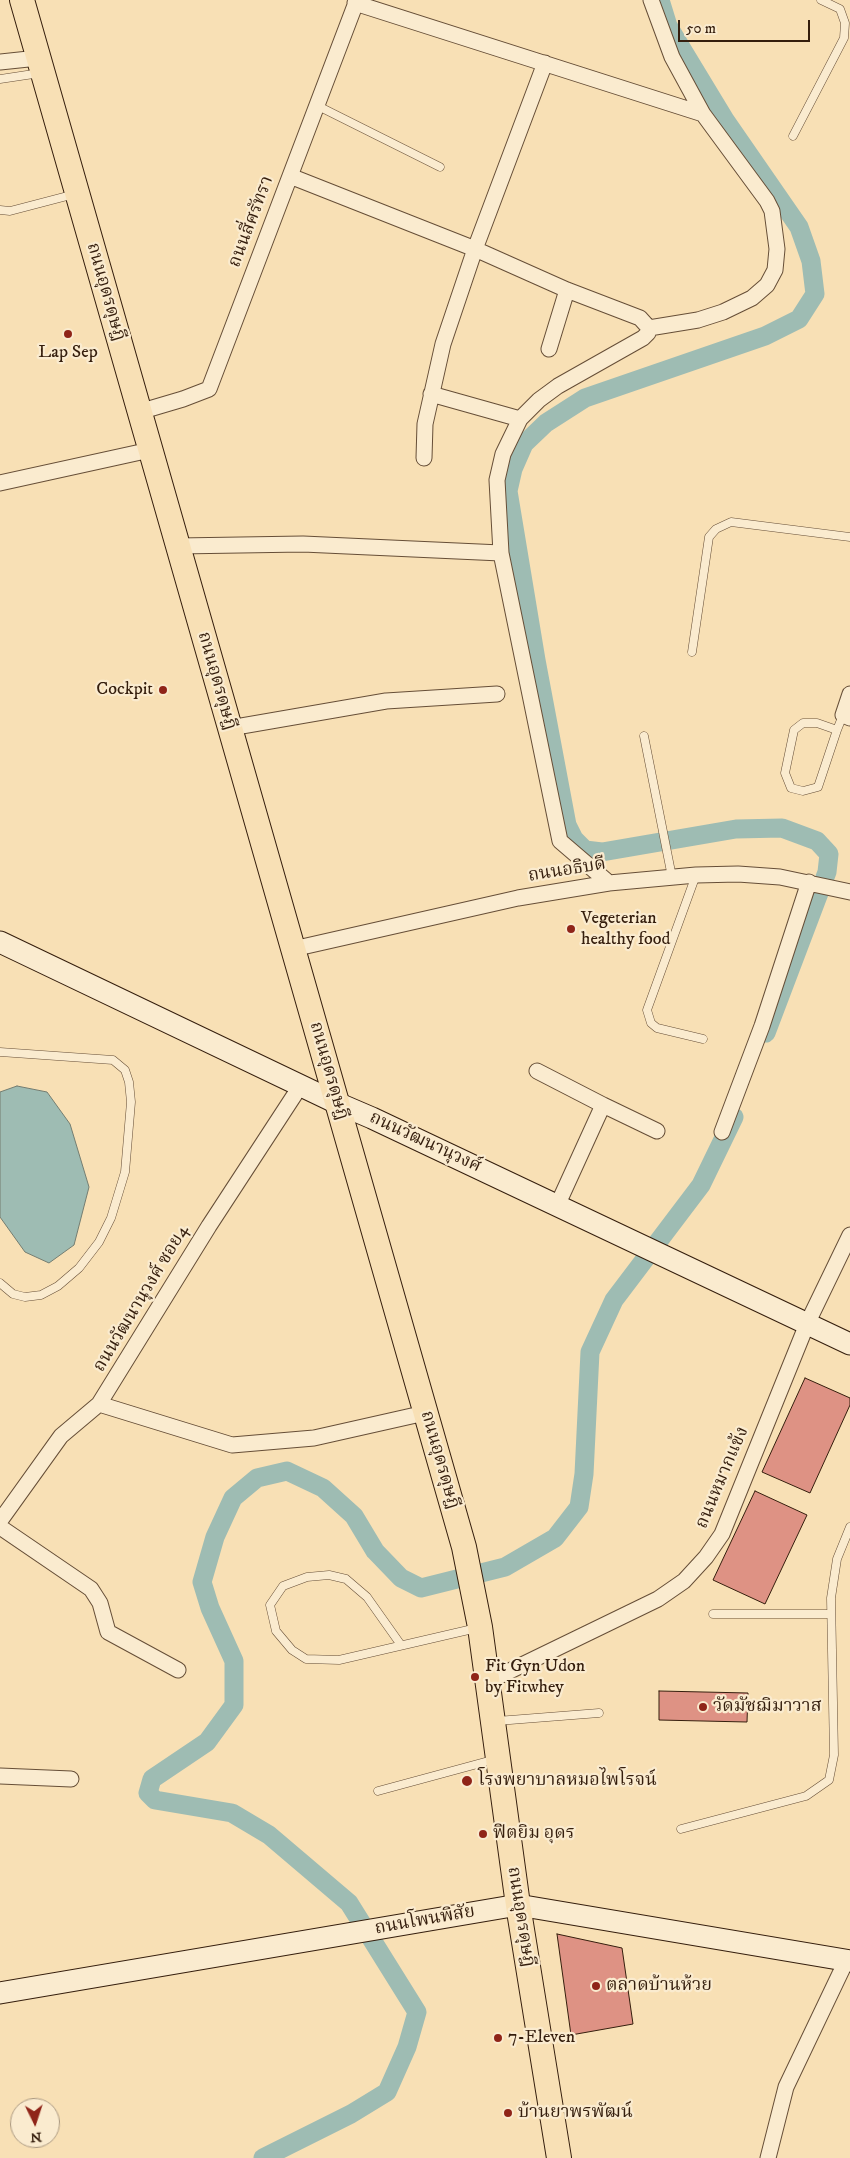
<!DOCTYPE html>
<meta charset="utf-8">
<style>
body{margin:0}
#map{position:relative;width:850px;height:2158px;overflow:hidden;background:#f8e0b5;font-family:"IM FELL DW Pica",serif}
canvas{display:block}
.north{position:absolute;left:10px;top:2098px;width:50px;height:50px;box-sizing:border-box;background:#faebcf;border:1px solid #ab9981;border-radius:50%;rotate:176deg;font-size:14px;font-weight:700;line-height:20px;text-align:center;color:#351e0d}
.north::after{content:'';display:block;margin:auto;width:18px;height:22px;background:#8f2418;clip-path:polygon(50% 0,100% 100%,50% 72%,0 100%)}
.scale{position:absolute;left:678px;top:20px;width:132px;height:22px;box-sizing:border-box;border:2px solid #351e0d;border-top:0;padding-left:6px;font-size:15px;line-height:18px;white-space:nowrap;color:#351e0d;-webkit-text-stroke:4px #faebcf;paint-order:stroke}
</style>
<div id="map">
<canvas width="850" height="2158"></canvas>
<div class="north">N</div>
<div class="scale">50 m</div>
</div>
<script>
const c = document.querySelector('canvas').getContext('2d');
c.lineJoin = 'round';
function fillPath(path, color) {
  c.fillStyle = color;
  c.fill(path, 'evenodd');
}
function shape(rows) {
  const path = new Path2D();
  for (const r of rows) {
    path.moveTo(r[0], r[1]);
    for (let i = 2; i < r.length; i += 2) path.lineTo(r[i], r[i + 1]);
  }
  return path;
}
function stroke(path, color, width, dash) {
  c.strokeStyle = color;
  c.lineWidth = width;
  c.lineCap = dash ? 'butt' : 'round';
  c.setLineDash(dash || []);
  c.stroke(path);
}
function label(font, color, halo, rows, align = 'center') {
  c.font = font + ' "IM FELL DW Pica","Noto Serif Thai",serif';
  c.lineWidth = 4.5;
  c.setLineDash([]);
  c.textBaseline = 'middle';
  c.strokeStyle = halo;
  c.fillStyle = color;
  for (const [text, x, y, turn = 0] of rows) {
    c.save();
    c.translate(x, y);
    c.rotate((+turn || 0) * Math.PI / 180);
    c.textAlign = isNaN(turn) ? turn : align;
    if (halo) c.strokeText(text, 0, 0);
    c.fillText(text, 0, 0);
    c.restore();
  }
}
const water = shape([
 [17,1086,47,1092,70,1124,89,1187,74,1245,49,1263,25,1252,0,1217,0,1092,17,1086]
]);
const canal = shape([
 [660,0,668,26,725,120,799,227,811,261,815,294,799,319,765,336,585,398,546,423,524,444,513,469,508,491,536,660,567,825,574,839,585,850,602,852,736,829,782,828,817,841,829,854,827,872,766,1033],
 [263,2158,351,2114,387,2092,407,2047,417,2012,349,1903,269,1835,232,1813,155,1800,148,1793,152,1779,207,1742,234,1705,234,1661,210,1608,202,1582,215,1537,233,1498,257,1478,287,1471,323,1488,354,1516,375,1551,401,1578,421,1588,505,1567,555,1538,579,1507,584,1474,590,1352,614,1300,701,1185,734,1117]
]);
const building = shape([
 [805,1378,850,1398,850,1405,810,1493,762,1472,805,1378],
 [755,1491,807,1515,765,1604,713,1580,755,1491],
 [659,1691,748,1693,747,1722,659,1720,659,1691],
 [557,1934,622,1948,633,2024,571,2035,557,1934]
]);
const lane = shape([
 [0,79,40,73],
 [316,105,440,167],
 [793,136,844,38,845,23,840,9,821,0],
 [0,210,10,211,75,194],
 [692,652,709,537,716,529,731,522,850,537],
 [837,730,817,723,803,723,794,730,785,773,791,788,803,791,818,787,837,730,843,715],
 [644,736,672,877],
 [696,875,647,1010,651,1023,657,1028,703,1039],
 [0,1052,113,1060,125,1070,129,1082,131,1102,125,1172,111,1218,99,1242,79,1268,58,1286,41,1295,25,1297,13,1294,0,1283],
 [713,1614,831,1614],
 [401,1645,367,1597,346,1579,329,1575,307,1577,283,1586,270,1605,276,1631,292,1650,306,1659,339,1660,477,1628],
 [497,1721,599,1713],
 [378,1791,496,1759],
 [681,1829,806,1796,829,1780,834,1755,831,1598,837,1559,850,1527]
]);
const street = shape([
 [355,3,703,114],
 [0,62,38,58],
 [290,176,475,249,567,290,640,318,649,328,648,333,643,338,558,386,539,400,520,419,503,454,497,480,501,553],
 [649,328,698,320,723,312,752,298,767,285,775,270,777,249,772,211,767,201,703,114,672,57,651,0],
 [549,349,567,290],
 [431,394,520,419],
 [139,412,183,399,209,389,357,0],
 [424,458,425,424,443,344,475,249,545,63],
 [0,483,150,450],
 [178,546,303,544,501,553,560,841,609,883],
 [850,694,843,715,850,718],
 [230,728,386,701,497,694],
 [293,949,518,898,609,883,696,875,738,874,780,877,850,892],
 [537,1071,603,1105,557,1206],
 [603,1105,657,1131],
 [722,1132,762,1026,809,882],
 [99,1404,232,1445,314,1438,425,1413],
 [0,1521,61,1436,99,1404,209,1226,301,1085],
 [0,1527,91,1589,100,1603,108,1632,178,1670],
 [487,1682,658,1599,684,1581,706,1557,722,1534,807,1324,850,1235],
 [0,1776,71,1779],
 [768,2158,786,2087,847,1959]
]);
const secondary = shape([
 [0,942,337,1103,372,1118,850,1344],
 [0,1993,518,1905,850,1961]
]);
const primary = shape([
 [22,0,464,1547,480,1627,518,1905,559,2158]
]);
const markers = [
 [68,334,5,"#8f2418"],
 [163,690,5,"#8f2418"],
 [571,929,5,"#8f2418"],
 [475,1677,5,"#8f2418"],
 [703,1707,5,"#8f2418"],
 [467,1781,6,"#8f2418"],
 [483,1834,5,"#8f2418"],
 [596,1986,5,"#8f2418"],
 [498,2038,5,"#8f2418"],
 [508,2113,5,"#8f2418"]
];
const streetNames = [
 ["ถนนสี่ศรัทรา",252,222,-69],
 ["ถนนอุดรดุษฎี",105,292,74],
 ["ถนนอุดรดุษฎี",216,681,74],
 ["ถนนอธิบดี",567,871,-9],
 ["ถนนอุดรดุษฎี",328,1071,74],
 ["ถนนวัฒนานุวงศ์",425,1143,25],
 ["ถนนวัฒนานุวงศ์ ซอย4",142,1299,-59],
 ["ถนนอุดรดุษฎี",439,1460,74],
 ["ถนนหมากแข้ง",723,1478,-67],
 ["ถนนอุดรดุษฎี",520,1917,81],
 ["ถนนโพนพิสัย",425,1921,-10]
];
const poiNames = [
 ["Lap Sep",68,353,"center"],
 ["Cockpit",153,690,"right"],
 ["Vegeterian",581,919],
 ["healthy food",581,940],
 ["Fit Gyn Udon",485,1667],
 ["by Fitwhey",485,1688],
 ["วัดมัชฌิมาวาส",713,1707],
 ["โรงพยาบาลหมอไพโรจน์",478,1781],
 ["ฟิตยิม อุดร",493,1834],
 ["ตลาดบ้านห้วย",606,1986],
 ["7-Eleven",508,2038],
 ["บ้านยาพรพัฒน์",518,2113]
];
fillPath(water, '#9ebcb3');
stroke(water, '#747d71', 1);
stroke(canal, '#9ebcb3', 19);
fillPath(building, '#de9284');
stroke(building, '#351e0d', 1);
stroke(lane, '#664e37', 9);
stroke(street, '#664e37', 17);
stroke(secondary, '#351e0d', 23);
stroke(primary, '#351e0d', 26);
stroke(lane, '#faebcf', 8);
stroke(street, '#faebcf', 15);
stroke(secondary, '#faebcf', 21);
stroke(primary, '#f8e0b5', 24);
for (const [x, y, r, color] of markers) {
  const dot = new Path2D();
  dot.arc(x, y, r, 0, 2 * Math.PI);
  c.fillStyle = color;
  c.fill(dot);
  stroke(dot, '#faebcf', 2);
}
label('18px', '#351e0d', '#faebcf', streetNames);
label('18px', '#351e0d', '#faebcf', poiNames, 'left');
</script>
